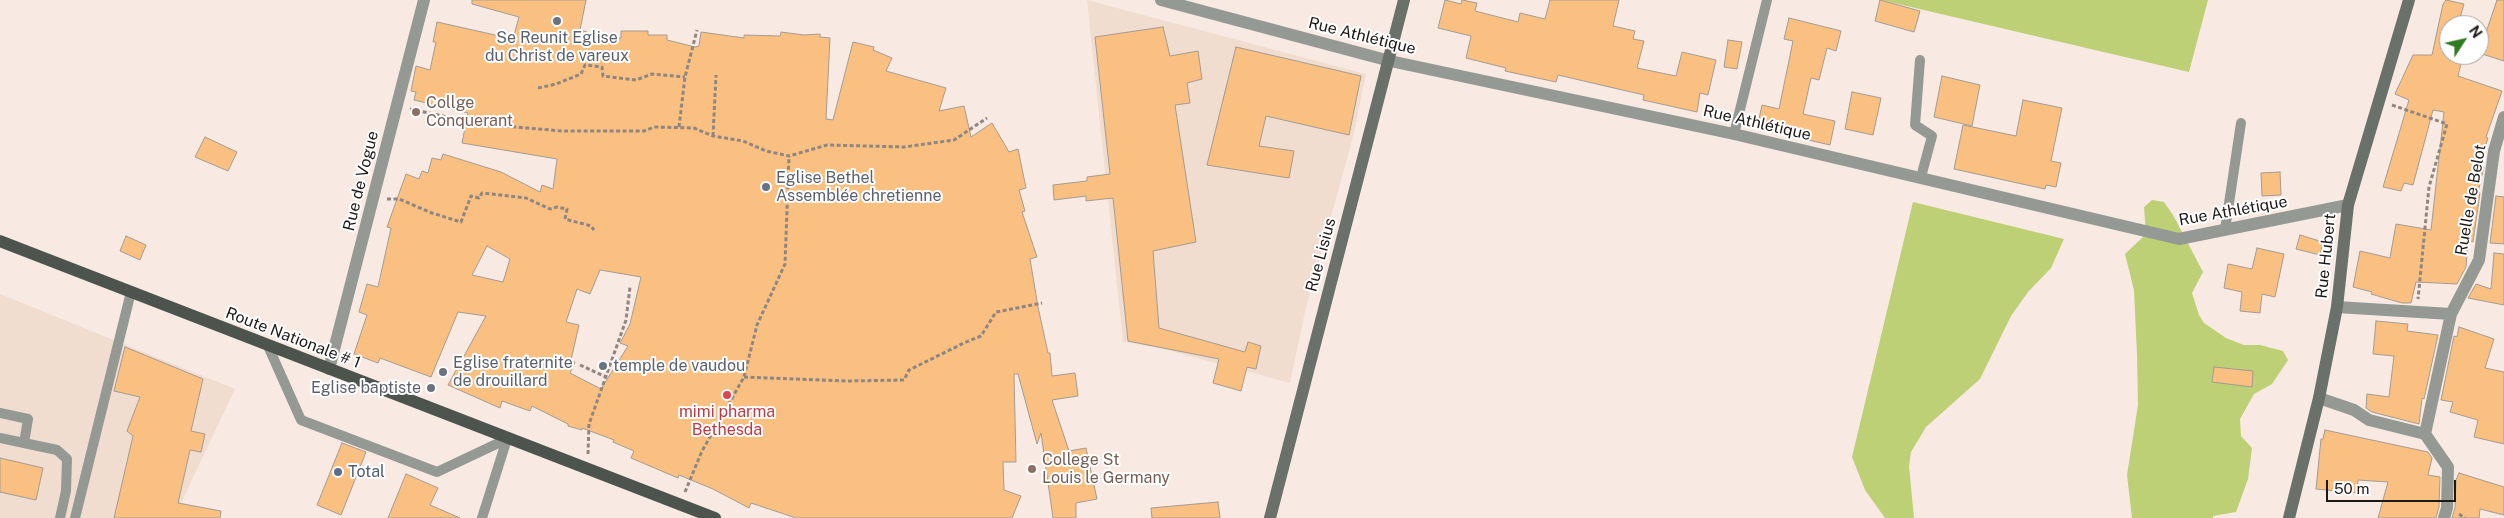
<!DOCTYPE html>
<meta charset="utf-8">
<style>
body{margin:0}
#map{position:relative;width:2504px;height:518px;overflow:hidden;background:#f8eae3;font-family:"Public Sans",sans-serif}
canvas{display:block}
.north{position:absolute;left:2439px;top:15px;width:50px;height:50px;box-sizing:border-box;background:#fff;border:1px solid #a5a3a2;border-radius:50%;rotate:55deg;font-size:14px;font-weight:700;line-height:20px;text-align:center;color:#1e1916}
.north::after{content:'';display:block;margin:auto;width:18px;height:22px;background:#2f7b22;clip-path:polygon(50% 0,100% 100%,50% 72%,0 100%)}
.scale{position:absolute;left:2326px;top:480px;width:130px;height:22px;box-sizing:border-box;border:2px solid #1e1916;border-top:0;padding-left:6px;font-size:15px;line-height:18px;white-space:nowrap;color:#1e1916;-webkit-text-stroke:4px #fff;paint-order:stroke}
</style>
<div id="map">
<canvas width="2504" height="518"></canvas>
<div class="north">N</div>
<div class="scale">50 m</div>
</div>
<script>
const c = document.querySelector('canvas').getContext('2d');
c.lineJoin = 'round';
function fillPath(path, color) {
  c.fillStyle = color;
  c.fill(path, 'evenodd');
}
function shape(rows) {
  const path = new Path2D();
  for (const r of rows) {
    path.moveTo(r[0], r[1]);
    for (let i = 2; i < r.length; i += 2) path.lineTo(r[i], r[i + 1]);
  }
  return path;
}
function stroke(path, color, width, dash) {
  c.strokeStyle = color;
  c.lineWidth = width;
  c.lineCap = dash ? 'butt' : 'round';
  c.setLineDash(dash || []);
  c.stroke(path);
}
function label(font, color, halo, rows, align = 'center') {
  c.font = font + ' "Public Sans",sans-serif';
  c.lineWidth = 4;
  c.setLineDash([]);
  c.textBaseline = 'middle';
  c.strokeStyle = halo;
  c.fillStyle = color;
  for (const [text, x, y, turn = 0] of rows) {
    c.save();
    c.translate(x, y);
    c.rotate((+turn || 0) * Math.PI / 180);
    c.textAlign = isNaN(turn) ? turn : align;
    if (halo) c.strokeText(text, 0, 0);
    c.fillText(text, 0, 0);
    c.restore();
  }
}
const built = shape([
 [1087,0,1366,74,1354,133,1305,312,1290,383,1159,348,1123,342],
 [0,294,235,389,174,518,0,518]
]);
const green = shape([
 [1881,0,2208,0,2189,72],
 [2152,200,2164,202,2173,215,2203,272,2192,293,2199,315,2204,323,2226,338,2244,345,2260,345,2283,351,2288,360,2272,384,2254,394,2240,419,2241,436,2252,448,2248,479,2236,512,2213,516,2213,518,2132,518,2127,475,2138,405,2137,355,2134,290,2125,254,2146,234,2144,207],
 [1913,202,2064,239,2051,268,2028,292,2011,316,1980,379,1926,427,1911,452,1909,466,1914,518,1885,518,1865,490,1852,457]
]);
const building = shape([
 [472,0,586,0,580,30,587,32,586,38,621,38,621,31,648,31,648,35,667,35,667,40,695,47,699,46,701,32,744,38,744,35,780,36,781,32,804,35,820,34,820,37,830,38,826,119,833,120,853,42,874,47,873,50,892,58,886,71,946,88,939,111,964,106,971,137,992,123,1009,152,1018,149,1026,188,1019,190,1025,211,1022,212,1037,257,1030,259,1038,307,1048,353,1050,353,1052,376,1075,373,1078,396,1052,400,1069,451,1086,448,1097,499,1076,503,1076,518,1053,518,1041,433,1037,444,1018,374,1014,374,1016,462,1003,462,1004,490,1021,496,1012,518,796,518,751,503,749,508,713,489,679,475,678,478,631,458,634,451,613,442,614,440,582,428,582,430,568,426,568,424,532,406,530,411,502,401,500,408,448,385,486,316,458,312,431,377,380,358,378,363,354,354,367,315,359,312,367,284,378,287,391,228,387,227,406,174,419,179,422,171,428,173,432,158,441,160,443,154,501,172,540,192,542,185,553,189,557,159,462,143,468,113,414,100,416,92,411,91,416,66,430,70,436,42,433,42,437,22,513,39,519,17,472,4,472,0],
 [487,246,510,259,503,282,472,275,487,246],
 [600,270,641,277,630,324,620,343,628,346,601,389,570,373,575,362,571,360,579,325,566,322,577,289,590,294,600,270],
 [1445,0,1461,4,1462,0,1477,3,1475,11,1518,22,1520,13,1545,19,1550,0,1619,0,1613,26,1635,31,1633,39,1644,41,1637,68,1676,76,1682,52,1716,60,1708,95,1700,93,1697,112,1643,100,1644,95,1558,75,1556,82,1505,71,1506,68,1466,58,1471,36,1438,28,1445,0],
 [1880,0,1920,11,1914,32,1875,21,1880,0],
 [2446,0,2464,4,2458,25,2449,25,2449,55,2463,55,2458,76,2502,91,2486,137,2488,138,2479,166,2484,167,2478,192,2480,193,2473,242,2468,241,2466,267,2457,284,2416,282,2411,303,2402,303,2371,294,2372,292,2353,287,2360,251,2390,258,2396,224,2431,230,2444,112,2433,110,2413,185,2404,183,2401,191,2383,187,2409,100,2395,94,2413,55,2432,55,2443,4,2446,0],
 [2497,0,2504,0,2504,61,2479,53,2497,0],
 [1789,18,1841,31,1836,51,1827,48,1819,80,1811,78,1803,114,1835,121,1830,145,1757,128,1762,105,1779,109,1793,41,1784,39,1789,18],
 [1163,27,1170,56,1198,51,1202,79,1187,83,1190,103,1175,105,1196,242,1153,251,1159,328,1245,352,1248,342,1261,346,1256,369,1247,367,1241,391,1213,383,1219,359,1128,341,1113,198,1086,201,1086,196,1054,200,1053,185,1087,181,1087,177,1110,174,1095,37,1163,27],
 [1728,40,1742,42,1737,69,1724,67,1728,40],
 [1236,47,1361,76,1349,135,1266,116,1259,146,1294,151,1289,178,1207,165,1236,47],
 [1942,76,1980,85,1972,126,1934,117,1942,76],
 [1852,92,1881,98,1873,135,1845,129,1852,92],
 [2023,100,2062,108,2051,161,2061,163,2056,187,2046,185,2045,189,1954,169,1963,125,2016,136,2023,100],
 [205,137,237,152,228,171,195,157,205,137],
 [2280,172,2281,195,2262,196,2261,173,2280,172],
 [2496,196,2504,197,2504,244,2490,243,2496,196],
 [2300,235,2323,242,2320,255,2296,249,2300,235],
 [126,236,146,245,140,260,120,251,126,236],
 [2257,248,2284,254,2275,297,2262,294,2260,313,2240,311,2242,292,2224,288,2228,264,2252,269,2257,248],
 [2494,253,2504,254,2504,305,2468,298,2476,284,2491,289,2494,253],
 [2376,321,2408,324,2407,331,2438,335,2424,399,2422,398,2419,424,2372,412,2366,408,2367,394,2389,397,2394,356,2373,354,2376,321],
 [2459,327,2494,339,2485,368,2504,372,2504,444,2474,437,2478,420,2450,412,2453,402,2441,400,2454,336,2457,337,2459,327],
 [125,347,203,379,191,431,205,434,201,452,190,450,178,503,221,511,220,518,114,518,133,436,127,431,140,397,114,391,125,347],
 [2214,367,2253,371,2252,387,2212,382,2214,367],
 [2325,430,2428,452,2432,458,2428,475,2440,477,2439,507,2436,518,2378,518,2388,482,2358,480,2357,493,2316,489,2321,439,2323,439,2325,430],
 [342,443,366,452,341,515,317,505,342,443],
 [0,458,43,468,36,500,0,492,0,458],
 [2459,473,2504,487,2504,515,2480,509,2479,518,2452,518,2455,508,2456,480,2459,473],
 [406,474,438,488,430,505,460,518,388,518,406,474],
 [1218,502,1220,518,1152,518,1151,508,1218,502]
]);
const path = shape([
 [538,88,556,84,581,74,585,65,602,67,603,76,636,80,652,74,685,77],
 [2392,105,2447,124,2429,187,2418,299],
 [410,109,480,124,562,131,644,131,654,127,694,128,713,136,743,141,766,151,789,156,827,145,904,147,954,140,987,118],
 [679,127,685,77,697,30],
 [713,136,716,75],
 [387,199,399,199,432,213,461,222,471,196,479,198,482,193,526,198,550,209,557,207,567,209,565,219,591,226,594,230],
 [580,365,606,377],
 [744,377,846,381,904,380,909,370,964,343,981,336,996,312,1042,303],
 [588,454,589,424,626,320,630,287],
 [685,492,702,451,744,377,757,325,785,264,789,156],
 [2459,514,2465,518]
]);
const lane = shape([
 [1920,60,1915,125,1932,136,1921,177],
 [1734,134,1767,0],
 [2225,230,2241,123],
 [268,346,301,420,437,472,507,439],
 [0,413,28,419,24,443,0,438],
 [24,443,57,450,67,459,66,491,60,518],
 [75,518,131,292],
 [482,518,507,439]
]);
const street = shape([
 [1161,0,1390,61,1734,134,2179,239,2348,205],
 [2337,307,2451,314,2479,260,2494,151,2504,117],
 [329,369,424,0],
 [2319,398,2354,410,2369,420,2425,434],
 [2444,518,2447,508,2448,467,2425,434,2451,314]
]);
const secondary = shape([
 [1270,518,1404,0],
 [2289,518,2319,398,2337,307,2348,205,2409,0]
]);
const primary = shape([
 [0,241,715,518]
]);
const markers = [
 [557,21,5,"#6b7280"],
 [416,112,5,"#8d6e63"],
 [766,187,5,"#6b7280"],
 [603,366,5,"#6b7280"],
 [443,372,5,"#6b7280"],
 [431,388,5,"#6b7280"],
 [727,395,5,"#e0444e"],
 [1032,469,5,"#8d6e63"],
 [338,472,5,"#5c6f8a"]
];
const streetNames = [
 ["Rue Athlétique",1362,36,14],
 ["Rue Athlétique",1757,123,13],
 ["Rue de Vogue",361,181,-76],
 ["Ruelle de Belot",2471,200,-80],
 ["Rue Athlétique",2233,211,-10],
 ["Rue Lisius",1321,255,-75],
 ["Rue Hubert",2326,256,-84],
 ["Route Nationale # 1",293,338,21]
];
const worshipNames = [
 ["Se Reunit Eglise",557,38,"center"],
 ["du Christ de vareux",557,56,"center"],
 ["Eglise Bethel",776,178],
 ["Assemblée chretienne",776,196],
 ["Eglise fraternite",453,363],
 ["de drouillard",453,381],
 ["temple de vaudou",613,366],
 ["Eglise baptiste",421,388,"right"]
];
const educationNames = [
 ["Collge",426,103],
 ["Conquerant",426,121],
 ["College St",1042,460],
 ["Louis le Germany",1042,478]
];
const healthNames = [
 ["mimi pharma",727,412],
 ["Bethesda",727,430]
];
const serviceNames = [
 ["Total",348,472]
];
fillPath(built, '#f1dcd0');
fillPath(green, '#bdd075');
fillPath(building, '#fac082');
stroke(building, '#a49b91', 1);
stroke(path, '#908681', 3, [4, 2.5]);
stroke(lane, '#949994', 10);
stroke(street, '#949994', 12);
stroke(secondary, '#6a706a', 12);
stroke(primary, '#4c544d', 12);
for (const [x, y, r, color] of markers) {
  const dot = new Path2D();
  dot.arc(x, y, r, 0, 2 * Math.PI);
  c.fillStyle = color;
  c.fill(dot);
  stroke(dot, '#fff', 2);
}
label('16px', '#1e1916', '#fff', streetNames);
label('16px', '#5b616d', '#fff', worshipNames, 'left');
label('16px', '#785e54', '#fff', educationNames, 'left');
label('16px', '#be3a42', '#fff', healthNames);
label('16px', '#4e5e75', '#fff', serviceNames, 'left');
</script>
